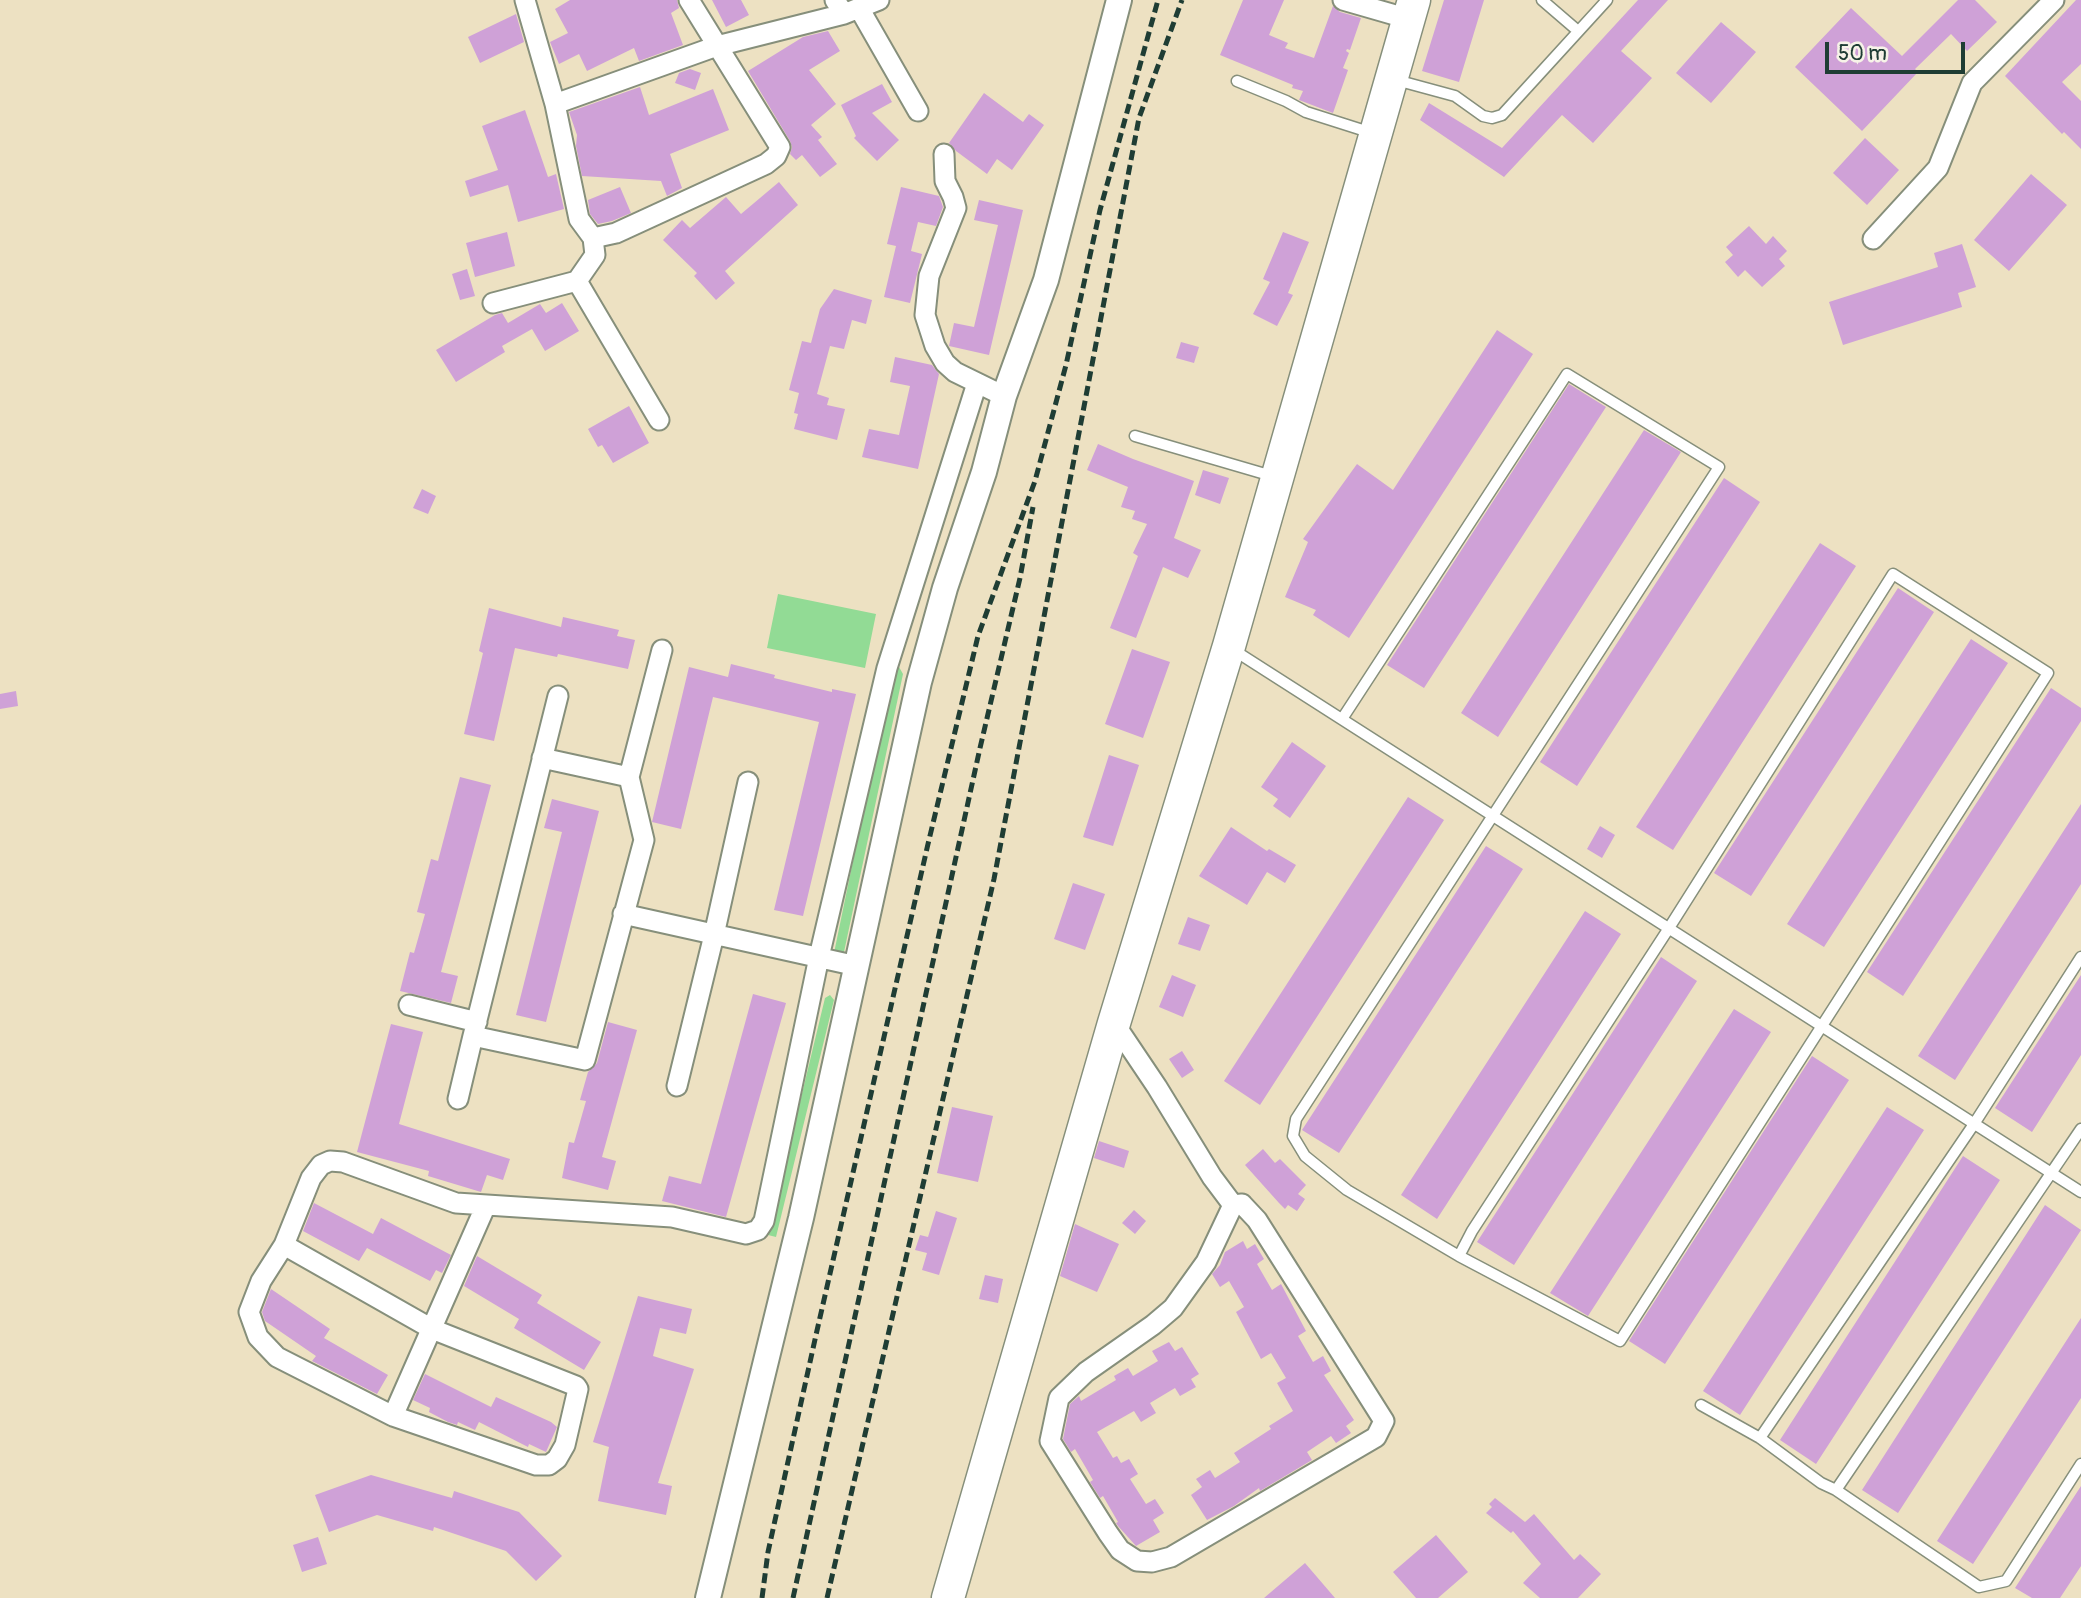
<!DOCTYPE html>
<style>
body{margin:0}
#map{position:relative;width:2081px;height:1598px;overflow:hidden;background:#ede1c2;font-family:Pangolin,sans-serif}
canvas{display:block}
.scale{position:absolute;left:1825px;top:42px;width:140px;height:32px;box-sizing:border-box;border:4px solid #1f3d34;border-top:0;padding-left:9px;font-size:21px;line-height:24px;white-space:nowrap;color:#1f3d34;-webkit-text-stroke:5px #f7f3e8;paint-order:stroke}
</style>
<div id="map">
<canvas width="2081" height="1598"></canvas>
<div class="scale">50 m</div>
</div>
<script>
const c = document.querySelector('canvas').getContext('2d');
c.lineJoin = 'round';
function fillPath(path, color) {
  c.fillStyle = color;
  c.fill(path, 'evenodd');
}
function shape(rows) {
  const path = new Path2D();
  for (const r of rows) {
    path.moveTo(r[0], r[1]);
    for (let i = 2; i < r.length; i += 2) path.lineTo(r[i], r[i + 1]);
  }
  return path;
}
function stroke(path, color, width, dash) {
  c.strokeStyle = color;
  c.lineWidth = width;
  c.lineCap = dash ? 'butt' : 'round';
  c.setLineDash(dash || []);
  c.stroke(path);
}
const green = shape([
 [778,594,876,614,865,668,767,648],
 [899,667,903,674,844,952,841,954,834,953,892,672],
 [830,995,834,1000,776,1237,768,1235,825,998]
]);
const building = shape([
 [570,0,677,0,679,8,671,13,683,45,639,61,634,48,587,71,579,54,559,64,550,42,568,33,555,9],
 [712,0,741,0,749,15,726,27],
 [1243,0,1284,0,1269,35,1288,43,1285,48,1314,58,1333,6,1340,12,1361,18,1350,50,1347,49,1346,51,1349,53,1343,68,1348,70,1333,113,1299,100,1303,91,1292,88,1293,85,1220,55],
 [1444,0,1484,0,1459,82,1422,71],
 [1638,0,1668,0,1621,51,1652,78,1593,143,1562,115,1504,177,1420,120,1429,103,1502,148],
 [1958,0,1975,0,1997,22,1967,51,1951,34,1915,69,1918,72,1862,131,1795,67,1851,8,1902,56],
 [2076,0,2081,0,2081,64,2062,82,2081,101,2081,149,2064,132,2062,134,2005,76],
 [516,14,524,42,480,63,468,37],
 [1721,22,1756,52,1711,103,1676,73],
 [828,31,840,51,809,70,836,104,811,125,822,137,818,140,837,164,820,177,802,155,796,160,790,154,792,147,790,141,748,71,803,37],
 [690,69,701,73,695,90,675,83,679,73],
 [882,84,892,102,872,113,899,140,877,161,854,138,856,136,841,105],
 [640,87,649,115,713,89,729,130,670,154,682,188,667,196,661,181,582,176,576,146,577,135,569,112],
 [984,93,1023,122,1029,114,1044,125,1012,170,997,159,987,174,956,151,949,143],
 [525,110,548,177,556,174,564,209,518,222,508,185,470,197,465,181,498,170,482,126],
 [1865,138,1899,170,1867,205,1833,173],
 [2031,174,2067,205,2009,271,1974,240],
 [779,182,798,205,725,271,735,283,716,300,694,276,697,273,663,240,682,220,690,228,726,197,741,214],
 [620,187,631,213,612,221,598,224,590,214,588,200],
 [901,187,939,196,943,207,936,226,918,222,911,251,922,254,910,303,884,297,896,246,887,244],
 [979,200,1023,210,989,355,949,346,954,323,974,327,998,225,974,220],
 [1749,226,1766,244,1773,236,1787,251,1779,259,1785,266,1762,287,1745,270,1738,277,1725,262,1733,255,1726,247],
 [507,232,515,266,475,277,466,243],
 [1283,232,1309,242,1288,293,1293,295,1277,326,1253,314,1270,282,1263,279],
 [1962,244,1976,287,1958,293,1962,307,1843,345,1829,302,1938,267,1934,253],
 [467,269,475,296,460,300,452,274],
 [834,289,872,300,866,324,852,320,844,349,830,346,817,394,829,398,827,405,845,409,837,440,794,429,798,414,794,413,799,393,789,390,802,341,811,343,820,309],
 [562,303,579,331,545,351,532,329,502,346,505,352,456,382,436,350,495,315,502,313,508,323,540,304,546,313],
 [1497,330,1533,354,1349,638,1313,615,1316,610,1285,597,1308,542,1303,539,1357,464,1393,490],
 [1181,342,1199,347,1194,363,1176,358],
 [895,357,932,365,939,374,918,469,862,457,869,429,899,435,910,386,890,382],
 [1569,384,1606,407,1424,688,1387,665],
 [629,406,649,443,613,463,602,445,598,447,588,429],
 [1644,430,1681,452,1498,737,1461,713],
 [1098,444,1133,459,1194,481,1174,538,1201,550,1188,578,1163,567,1136,638,1110,628,1138,556,1133,553,1147,524,1132,519,1135,511,1121,507,1128,487,1087,470],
 [1203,470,1229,478,1220,504,1195,495],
 [1724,478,1760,502,1577,786,1540,762],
 [422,489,436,496,428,514,413,508],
 [1820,543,1856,566,1673,850,1636,827],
 [1898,588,1934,612,1751,896,1714,873],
 [489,608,561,627,563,617,619,630,617,636,635,640,628,669,558,654,557,657,515,648,494,741,464,734,483,653,479,651],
 [1971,639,2008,663,1824,947,1787,924],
 [1132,649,1170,662,1143,738,1105,724],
 [731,664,775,675,774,678,832,692,832,689,856,694,803,916,774,910,819,722,713,697,681,829,652,822,689,667,728,677],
 [2051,688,2081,708,2081,721,1903,996,1867,972],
 [16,691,18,706,0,709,0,694],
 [1292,742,1326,766,1290,818,1273,806,1278,799,1261,787],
 [1109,755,1139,765,1113,846,1083,837],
 [460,777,491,785,441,972,458,976,451,1003,400,991,410,952,414,953,425,914,417,912,431,859,438,861],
 [1408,797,1444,820,1260,1105,1224,1081],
 [552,799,599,811,546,1022,516,1015,562,832,544,828],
 [2081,804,2081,884,1955,1080,1918,1056],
 [1600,826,1615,835,1602,858,1587,849],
 [1231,827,1267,851,1269,849,1296,865,1285,883,1267,872,1247,905,1199,876],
 [1486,846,1523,869,1339,1153,1302,1130],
 [1073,883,1105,894,1085,950,1054,939],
 [1585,911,1621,934,1437,1219,1401,1195],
 [1188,917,1210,925,1200,951,1178,944],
 [1661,957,1697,981,1514,1265,1477,1242],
 [1172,975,1196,985,1183,1017,1159,1007],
 [2081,975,2081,1055,2032,1132,1995,1108],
 [753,994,786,1003,726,1217,662,1201,669,1176,701,1184],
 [1734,1009,1771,1032,1588,1316,1550,1293],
 [608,1022,637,1030,602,1157,616,1161,608,1190,562,1178,569,1142,574,1143,586,1101,580,1100,588,1072,597,1063],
 [391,1024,423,1032,399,1124,510,1159,503,1180,487,1175,481,1192,428,1176,429,1171,357,1152],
 [1182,1051,1194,1070,1182,1078,1169,1059],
 [1812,1056,1849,1080,1665,1364,1629,1341],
 [952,1107,993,1116,978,1182,937,1173],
 [1887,1107,1924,1130,1740,1415,1703,1391],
 [1099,1141,1129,1151,1124,1168,1094,1158],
 [1263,1149,1275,1163,1280,1159,1306,1185,1298,1194,1305,1199,1297,1211,1288,1205,1285,1209,1279,1203,1245,1165],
 [1963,1156,2000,1180,1816,1464,1780,1440],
 [314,1203,373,1234,381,1218,451,1255,442,1273,436,1270,430,1281,367,1248,359,1261,303,1231],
 [2045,1205,2081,1230,1898,1513,1862,1490],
 [1134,1210,1146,1221,1135,1234,1122,1223],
 [936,1211,957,1218,939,1275,922,1270,927,1253,915,1250,920,1235,928,1237],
 [1075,1224,1119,1244,1097,1292,1060,1276],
 [1243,1241,1247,1249,1255,1244,1264,1259,1257,1264,1272,1290,1281,1284,1306,1331,1298,1336,1313,1362,1323,1356,1331,1371,1324,1375,1354,1420,1346,1426,1351,1433,1336,1443,1331,1436,1307,1452,1312,1460,1260,1491,1259,1488,1234,1506,1207,1520,1191,1495,1202,1487,1196,1479,1210,1470,1215,1478,1240,1462,1234,1453,1271,1429,1269,1426,1293,1411,1277,1383,1286,1378,1271,1353,1261,1359,1236,1312,1244,1307,1229,1281,1220,1287,1212,1274,1220,1265,1225,1252],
 [477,1256,542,1295,537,1303,601,1342,584,1370,514,1328,519,1319,464,1286],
 [985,1275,1003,1279,998,1303,979,1299],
 [271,1289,330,1329,324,1338,388,1375,377,1394,312,1361,316,1356,265,1321,262,1312],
 [638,1296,692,1309,686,1334,660,1328,653,1356,694,1369,658,1483,672,1486,666,1515,598,1501,609,1447,593,1442],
 [2081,1318,2081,1398,1973,1564,1937,1541],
 [1169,1342,1175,1351,1182,1347,1195,1368,1199,1374,1191,1379,1196,1387,1180,1396,1175,1388,1150,1403,1156,1413,1141,1422,1134,1411,1097,1432,1113,1458,1117,1456,1121,1463,1129,1459,1138,1474,1130,1479,1146,1504,1155,1499,1164,1513,1153,1520,1160,1532,1136,1546,1118,1526,1116,1523,1118,1522,1103,1496,1100,1498,1090,1482,1093,1480,1075,1449,1071,1452,1063,1439,1070,1404,1079,1396,1081,1401,1116,1380,1114,1376,1128,1368,1133,1376,1158,1361,1152,1351],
 [425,1374,491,1407,496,1397,551,1422,557,1427,546,1452,529,1444,528,1447,479,1422,475,1430,458,1422,457,1425,448,1422,429,1412,430,1408,413,1400],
 [371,1475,452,1498,454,1491,519,1512,562,1556,536,1581,506,1551,434,1527,433,1531,377,1515,329,1532,315,1495],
 [2081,1486,2081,1566,2060,1598,2032,1598,2015,1588],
 [1495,1498,1525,1522,1534,1514,1574,1560,1580,1554,1601,1574,1578,1598,1540,1598,1523,1583,1541,1564,1513,1531,1511,1533,1486,1513,1492,1507,1489,1504],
 [1436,1535,1468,1572,1438,1598,1416,1598,1393,1572],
 [318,1537,327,1564,302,1572,293,1545],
 [1305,1563,1335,1598,1264,1598]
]);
const service = shape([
 [1542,0,1578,31],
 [1396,80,1455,96,1483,116,1492,118,1502,115,1607,0],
 [1237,81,1286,101,1306,112,1372,133],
 [1135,436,1272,476],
 [1232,649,2081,1192],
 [1342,719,1567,374,1719,467,1296,1119,1293,1136,1305,1156,1347,1190,1459,1256,1620,1341,2048,673,1893,574,1669,928,1472,1231,1459,1256],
 [1701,1405,1760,1438,1821,1483,1836,1490,1979,1587,2006,1581,2081,1464],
 [1760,1438,1974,1124,2081,957],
 [1836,1490,2081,1129]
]);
const minor = shape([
 [525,0,555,104,579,219,593,238,616,233,766,164,776,156,780,147,689,0],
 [835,0,844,14,879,0],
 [1343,0,1409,19],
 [859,8,918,111],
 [555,104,717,46,844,14],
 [944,154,945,181,953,197,956,208,929,276,925,315,935,346,945,363,955,372,1004,396],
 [1873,239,1938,168,1972,83,2054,0],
 [577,281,659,420],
 [493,303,577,281,595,255,593,238],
 [542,758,629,777,644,840,585,1060,473,1036,558,696],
 [629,777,662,650],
 [623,914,857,966],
 [409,1005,477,1022],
 [1114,1023,1157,1087,1212,1177,1233,1205],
 [677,1086,714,935,748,782],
 [458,1099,473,1036],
 [1242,1204,1257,1220,1384,1421,1376,1437,1171,1557,1152,1562,1137,1561,1120,1550,1108,1533,1050,1441,1059,1398,1086,1372,1153,1325,1173,1308,1206,1262,1233,1205,1242,1204],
 [284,1245,432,1329,576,1386,578,1389,565,1445,557,1459,549,1465,536,1465,393,1416,277,1357,258,1337,249,1312,261,1281,284,1245,311,1178,321,1165,330,1161,343,1162,456,1203,672,1217,746,1234,758,1230,764,1221,819,957,887,668,977,383],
 [393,1416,486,1205]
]);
const tertiary = shape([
 [708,1598,801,1218,919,682,945,588,984,472,1004,396,1046,280,1119,0]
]);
const primary = shape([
 [948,1598,1114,1023,1229,646,1414,0]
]);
const rail = shape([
 [762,1598,768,1552,816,1335,928,844,978,636,1035,481,1066,365,1100,210,1158,0],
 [793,1598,980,748,1020,578,1033,507],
 [827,1598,994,879,1139,118,1182,0]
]);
fillPath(green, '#92db95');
fillPath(building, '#cfa1d7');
stroke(service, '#868f7b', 13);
stroke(minor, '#868f7b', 23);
stroke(tertiary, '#868f7b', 28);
stroke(primary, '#868f7b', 35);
stroke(service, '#fff', 10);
stroke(minor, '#fff', 19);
stroke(tertiary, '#fff', 24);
stroke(primary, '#fff', 32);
stroke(rail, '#1f3d34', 5, [10, 5]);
</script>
